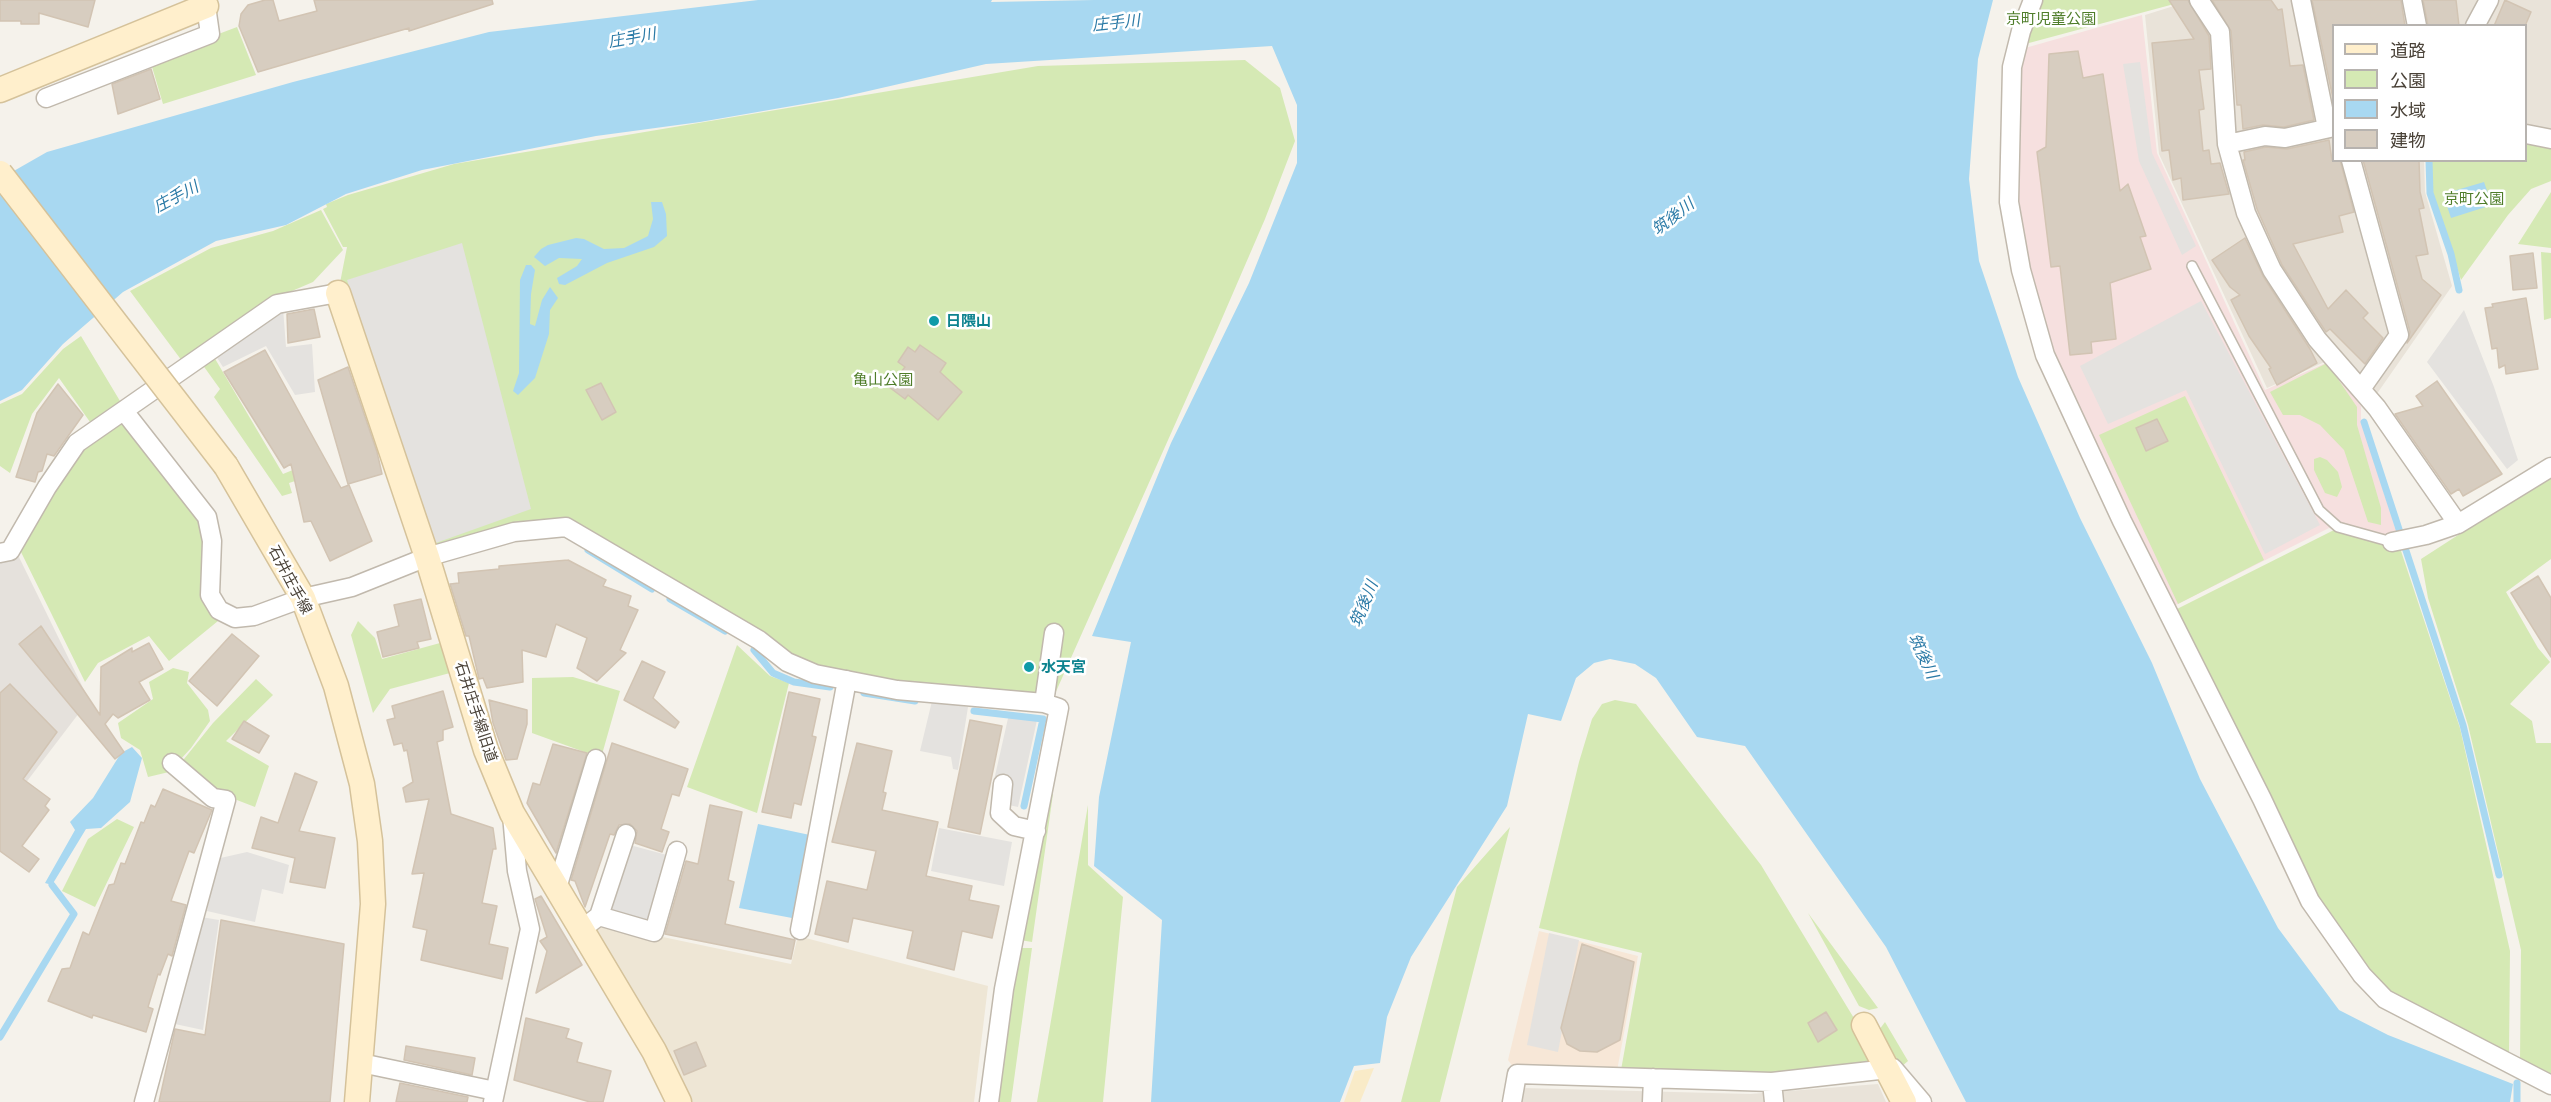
<!DOCTYPE html>
<meta charset="utf-8">
<style>
body{margin:0}
#map{position:relative;width:2551px;height:1102px;overflow:hidden;background:#f5f2eb;font-family:"Asap Condensed","Noto Sans JP",sans-serif}
canvas{display:block}
.legend{position:absolute;left:2332px;top:24px;width:195px;height:138px;box-sizing:border-box;background:#fff;border:2px solid #b7b3af;margin:0;padding:8px 10px;list-style:none;font-size:18px;color:#4a4238}
.legend li{display:flex;align-items:center;gap:12px;height:30px}
.legend b{width:30px;border:2px solid #b7b3af}
</style>
<div id="map">
<canvas width="2551" height="1102"></canvas>
<ul class="legend">
<li><b style="height:8px;background:#ffefcc"></b>道路</li>
<li><b style="height:16px;background:#d5e9b4"></b>公園</li>
<li><b style="height:16px;background:#a8d8f1"></b>水域</li>
<li><b style="height:16px;background:#d7cdc0"></b>建物</li>
</ul>
</div>
<script>
const c = document.querySelector('canvas').getContext('2d');
c.lineJoin = 'round';
function fillPath(path, color) {
  c.fillStyle = color;
  c.fill(path, 'evenodd');
}
function shape(rows) {
  const path = new Path2D();
  for (const r of rows) {
    path.moveTo(r[0], r[1]);
    for (let i = 2; i < r.length; i += 2) path.lineTo(r[i], r[i + 1]);
  }
  return path;
}
function stroke(path, color, width, dash) {
  c.strokeStyle = color;
  c.lineWidth = width;
  c.lineCap = dash ? 'butt' : 'round';
  c.setLineDash(dash || []);
  c.stroke(path);
}
function label(font, color, halo, rows, align = 'center') {
  c.font = font + ' "Asap Condensed","Noto Sans JP",sans-serif';
  c.lineWidth = 5;
  c.setLineDash([]);
  c.textBaseline = 'middle';
  c.strokeStyle = halo;
  c.fillStyle = color;
  for (const [text, x, y, turn = 0] of rows) {
    c.save();
    c.translate(x, y);
    c.rotate((+turn || 0) * Math.PI / 180);
    c.textAlign = isNaN(turn) ? turn : align;
    if (halo) c.strokeText(text, 0, 0);
    c.fillText(text, 0, 0);
    c.restore();
  }
}
const residential = shape([
 [2193,0,2482,0,2469,25,2334,26,2334,160,2424,161,2425,192,2452,286,2367,408,2329,360,2267,388,2159,154,2145,15],
 [2490,0,2551,0,2551,135,2526,131,2526,26,2478,26],
 [1878,1084,1886,1102,1521,1102,1523,1088,1750,1094]
]);
const commercial = shape([
 [1539,931,1638,956,1617,1071,1513,1067,1508,1060]
]);
const industrial = shape([
 [15,549,89,700,15,797,0,783,0,560]
]);
const education = shape([
 [601,924,791,964,798,936,988,986,974,1102,683,1102,593,933]
]);
const medical = shape([
 [2142,15,2157,153,2265,390,2328,362,2361,406,2361,421,2400,543,2389,545,2329,528,2174,606,2050,354,2026,269,2015,203,2017,67,2025,48]
]);
const green = shape([
 [2038,0,2189,0,2029,43,2030,20],
 [237,27,256,75,163,104,150,60],
 [1245,60,1280,88,1295,141,1265,219,1217,330,1050,705,814,668,566,527,427,557,338,293,347,247,343,247,323,209,327,207,326,204,348,195,454,164,1038,66],
 [2526,137,2551,142,2551,181,2531,189,2508,215,2461,280,2431,187,2431,161,2526,160],
 [2551,192,2551,248,2518,244],
 [321,210,343,250,313,282,271,300,182,361,130,291,211,248,273,231],
 [2541,252,2551,253,2551,318,2544,320],
 [81,336,120,401,90,422,59,378,32,414,10,473,0,466,0,404,22,394,63,349],
 [214,357,283,474,322,458,326,471,289,483,292,493,282,496,214,397,220,389,202,364],
 [2327,363,2357,407,2357,425,2381,508,2381,525,2368,522,2344,450,2320,425,2300,415,2283,415,2270,392],
 [2185,396,2264,560,2178,604,2099,435],
 [123,419,202,519,205,540,204,599,218,621,169,661,149,636,98,663,85,682,20,550,79,449],
 [2320,457,2327,460,2338,472,2342,487,2337,497,2325,493,2314,470,2314,459],
 [2551,475,2551,559,2506,592,2538,648,2550,662,2510,704,2532,721,2536,743,2551,743,2551,1077,2520,1061,2521,950,2468,725,2428,598,2421,559],
 [2334,530,2389,546,2399,545,2460,728,2510,951,2509,1055,2389,995,2364,970,2314,897,2175,610],
 [358,621,375,638,382,659,440,643,450,673,390,689,373,713,351,635],
 [737,645,770,676,789,683,757,813,687,787],
 [173,668,189,672,187,683,208,710,210,721,191,748,169,772,148,777,140,750,121,738,118,723,153,699,149,682],
 [573,677,620,691,601,758,532,733,532,678],
 [256,679,273,695,226,741,269,766,255,807,211,790,180,764,213,723],
 [1615,700,1636,704,1761,865,1883,1066,1759,1076,1621,1070,1642,953,1539,928,1579,762,1592,719,1602,704],
 [1047,794,1053,794,1032,942,1020,940],
 [1088,805,1088,865,1123,897,1103,1102,1037,1102],
 [117,819,134,827,95,907,62,891,88,839],
 [1510,827,1440,1102,1401,1102,1457,887],
 [1808,913,1878,1008,1869,1010,1859,1006],
 [1018,948,1032,948,1011,1102,996,1102],
 [1885,1022,1908,1061,1900,1068,1876,1034]
]);
const sand = shape([
 [1374,1068,1360,1102,1344,1102,1355,1071]
]);
const parking = shape([
 [2140,62,2152,153,2196,246,2182,255,2139,161,2123,64],
 [462,243,531,509,433,544,347,280],
 [2201,301,2320,525,2265,554,2186,390,2108,424,2080,366],
 [283,308,286,347,312,344,315,392,295,395,266,346,223,367,214,353],
 [2464,310,2494,387,2518,460,2507,469,2427,362],
 [932,701,968,707,958,770,953,769,951,757,920,751],
 [1009,714,1037,720,1018,807,995,802,992,789],
 [939,828,1012,842,1004,886,931,871],
 [626,844,667,855,649,922,606,911],
 [247,852,289,865,283,894,262,889,255,922,207,911,216,859],
 [201,917,219,920,203,1030,175,1024],
 [1549,933,1579,940,1558,1052,1527,1045]
]);
const water = shape([
 [758,0,992,0,991,2,1094,0,1993,0,1978,59,1969,179,1979,261,2018,377,2080,518,2152,663,2200,779,2278,928,2339,1010,2388,1035,2513,1084,2510,1102,1966,1102,1886,947,1745,746,1697,737,1656,678,1635,664,1610,659,1594,663,1576,678,1561,721,1528,714,1507,806,1411,957,1387,1017,1380,1063,1354,1066,1340,1102,1151,1102,1162,920,1094,866,1099,797,1131,642,1092,636,1171,443,1249,283,1297,163,1297,105,1272,46,986,64,838,98,700,122,596,136,422,170,346,194,286,225,216,241,123,292,63,344,22,390,0,401,0,176,12,172,47,152,293,82,489,32],
 [2484,182,2492,205,2451,218,2443,194],
 [651,202,662,202,666,214,667,236,654,247,607,263,565,285,559,284,557,278,577,266,582,259,559,258,545,266,534,257,541,249,548,245,576,238,584,239,604,249,624,248,648,236,653,219],
 [526,265,531,265,535,270,531,294,530,324,535,326,542,300,550,287,558,298,550,310,549,334,535,378,518,395,513,391,519,373,520,280],
 [132,747,142,758,130,802,101,828,86,829,52,885,45,883,75,830,70,822,93,798,121,753],
 [758,824,810,835,792,918,739,908]
]);
const stream = shape([
 [2429,160,2430,193,2451,254,2459,290],
 [2364,422,2463,725,2499,875],
 [588,550,652,589],
 [670,599,725,631],
 [754,650,773,673,794,682,830,687],
 [864,693,915,701],
 [974,711,1043,719,1024,806],
 [0,1037,74,914,52,885],
 [2517,1102,2517,1083]
]);
const building = shape([
 [0,0,95,0,88,27,39,13,39,24,21,24,21,21,0,21,0,0],
 [265,0,273,0,279,21,317,11,314,0,492,0,493,4,409,31,409,28,258,72,239,26,241,14,248,5,265,0],
 [2169,0,2188,0,2209,36,2211,69,2199,70,2204,109,2199,110,2203,151,2209,150,2211,164,2220,163,2229,194,2183,200,2181,178,2173,180,2169,150,2162,151,2152,43,2194,39,2169,0],
 [2212,0,2271,0,2278,10,2282,9,2290,66,2303,65,2314,120,2284,127,2263,125,2243,129,2241,105,2237,105,2231,31,2212,0],
 [2312,0,2401,0,2405,26,2334,26,2334,103,2312,0],
 [2423,0,2456,0,2459,26,2428,26,2423,0],
 [2505,0,2531,12,2525,26,2494,26,2505,0],
 [2078,51,2083,78,2103,74,2120,191,2128,184,2146,236,2140,237,2151,269,2110,283,2116,339,2091,342,2092,353,2070,355,2060,266,2051,267,2037,152,2046,147,2049,54,2078,51],
 [151,69,160,99,118,114,112,84,151,69],
 [2329,140,2332,160,2340,160,2354,212,2339,216,2343,232,2293,244,2328,309,2346,290,2368,313,2363,318,2383,338,2365,364,2330,329,2326,332,2282,265,2257,209,2243,160,2245,160,2244,152,2266,147,2287,149,2329,140],
 [2363,160,2419,160,2420,192,2424,208,2419,209,2428,254,2416,256,2422,279,2441,295,2407,343,2410,332,2363,160],
 [2245,238,2263,276,2310,349,2317,363,2277,385,2269,369,2271,368,2249,336,2231,300,2240,295,2230,287,2212,260,2245,238],
 [2533,253,2537,288,2513,290,2510,256,2533,253],
 [2526,298,2538,369,2506,374,2505,365,2499,368,2497,348,2492,349,2485,308,2493,307,2492,304,2526,298],
 [314,309,320,337,288,343,287,314,314,309],
 [920,345,946,363,940,372,962,392,938,420,908,395,905,399,889,387,905,367,898,362,908,347,915,352,920,345],
 [265,350,341,488,349,485,372,541,330,561,311,521,304,522,291,464,284,468,224,372,265,350],
 [348,367,377,452,382,474,348,484,318,380,348,367],
 [2437,381,2502,474,2463,496,2459,489,2451,494,2395,414,2423,406,2416,396,2437,381],
 [601,383,616,412,602,420,586,390,601,383],
 [58,384,83,415,54,456,47,454,42,471,38,472,35,482,16,477,37,413,58,384],
 [2157,419,2168,441,2146,451,2136,428,2157,419],
 [568,560,606,580,603,586,631,596,628,606,638,610,620,650,626,653,597,681,577,668,587,638,556,624,546,657,522,650,523,682,487,688,483,678,479,679,469,636,466,636,450,584,459,583,458,573,499,569,499,566,568,560],
 [2538,576,2551,598,2551,657,2511,593,2538,576],
 [421,599,431,639,417,642,419,648,383,657,377,632,399,626,394,605,421,599],
 [41,626,100,715,101,667,132,648,132,652,149,643,163,669,139,682,150,700,118,718,113,714,105,724,124,752,115,759,19,644,41,626],
 [232,634,259,656,217,706,189,681,232,634],
 [642,661,665,672,653,698,679,722,675,728,624,700,642,661],
 [10,684,57,732,23,779,50,799,45,806,49,810,22,846,39,859,29,872,0,851,0,693,10,684],
 [443,691,453,727,443,730,443,740,437,742,451,814,493,828,496,849,493,849,482,903,497,906,489,944,508,948,502,979,421,960,427,930,413,927,424,873,412,874,429,799,406,802,403,788,413,782,407,750,404,751,402,743,394,745,387,720,395,718,392,706,443,691],
 [789,692,820,699,812,736,816,737,801,805,794,803,791,818,762,812,789,692],
 [489,700,527,710,527,724,517,759,506,760,493,723,489,700],
 [970,720,1002,726,980,834,948,827,970,720],
 [244,721,269,736,259,753,232,739,244,721],
 [612,743,688,769,679,796,672,794,661,829,669,832,662,852,635,843,637,831,630,824,619,825,614,835,610,834,585,907,575,881,571,880,612,743],
 [857,743,892,751,883,792,886,793,882,810,938,822,926,876,972,886,969,900,999,906,992,938,962,931,954,970,907,958,913,931,853,918,848,942,815,934,827,881,867,890,876,851,832,842,857,743],
 [553,744,587,753,556,853,527,803,533,783,540,785,553,744],
 [295,773,317,782,299,831,335,838,325,888,290,882,295,858,252,848,261,817,278,823,295,773],
 [163,789,212,810,194,853,189,851,171,901,186,905,172,956,168,954,160,975,158,974,148,1007,153,1009,146,1032,93,1015,92,1018,48,1001,62,969,70,968,83,932,89,935,109,885,114,884,121,863,125,864,141,822,144,823,151,805,155,807,163,789],
 [710,805,742,812,728,880,734,882,725,924,795,940,791,959,665,934,686,861,698,864,710,805],
 [541,896,582,965,536,993,547,951,540,941,547,937,535,899,541,896],
 [221,920,344,944,330,1102,159,1102,175,1029,205,1035,221,920],
 [1582,944,1634,962,1620,1040,1597,1052,1580,1051,1567,1044,1561,1028,1582,944],
 [1826,1012,1837,1030,1818,1042,1808,1023,1826,1012],
 [526,1018,569,1029,566,1038,582,1043,577,1062,611,1071,603,1102,590,1102,514,1080,526,1018],
 [696,1042,706,1066,684,1075,674,1051,696,1042],
 [406,1046,475,1058,472,1075,404,1060,406,1046],
 [400,1083,468,1097,467,1102,396,1102,400,1083]
]);
const lane = shape([
 [2192,266,2319,510,2338,527,2392,542]
]);
const street = shape([
 [2033,0,2021,31,2012,67,2009,202,2021,270,2045,355,2122,521,2262,799,2310,901,2362,975,2385,999,2551,1085],
 [2199,0,2220,32,2227,144,2246,213,2272,270,2317,339,2377,408,2458,524],
 [2301,0,2327,128],
 [2412,0,2417,26],
 [2475,26,2489,0],
 [46,98,210,34,206,6],
 [2526,134,2551,139],
 [2227,144,2265,136,2285,138,2334,127],
 [2351,160,2399,335,2361,389],
 [124,411,207,517,212,541,210,595,219,610,235,618,254,616,303,598,352,587,427,557,514,532,566,527,759,640,787,662,815,674,897,690,1044,703,1059,708,1004,989,989,1102],
 [2392,542,2426,535,2458,524,2551,467],
 [0,553,10,551,47,487,77,443,277,304,338,293],
 [1044,703,1054,633],
 [1003,784,1000,813,1014,826,1036,831],
 [557,888,596,759],
 [599,916,626,834],
 [582,929,599,916,654,932,677,851],
 [800,930,847,680],
 [361,1063,495,1091],
 [1893,1068,1922,1102],
 [1772,1082,1774,1102],
 [144,1102,226,800,213,798,172,763],
 [493,1102,530,929,517,871,512,815],
 [1512,1102,1517,1074,1772,1082,1888,1069],
 [1652,1102,1653,1078]
]);
const secondary = shape([
 [0,90,206,6],
 [338,293,427,557,486,750,512,813,654,1051,679,1102],
 [226,466,303,598,336,686,362,784,370,841,373,904,357,1102],
 [1864,1025,1904,1102]
]);
const secondaryBridge = shape([
 [0,173,226,466]
]);
const markers = [
 [934,321,6,"#0f9aa8"],
 [1029,667,6,"#0f9aa8"]
];
const parkNames = [
 ["京町児童公園",2051,19],
 ["京町公園",2474,199],
 ["亀山公園",883,380]
];
const cultureNames = [
 ["日隈山",946,321],
 ["水天宮",1041,667]
];
const streetNames = [
 ["石井庄手線",290,580,62],
 ["石井庄手線旧道",476,712,72]
];
const waterNames = [
 ["庄手川",1116,23,-6],
 ["庄手川",632,38,-10],
 ["庄手川",176,197,-28],
 ["筑後川",1673,217,-38],
 ["筑後川",1364,604,-68],
 ["筑後川",1923,656,65]
];
fillPath(residential, '#e9e3d9');
fillPath(commercial, '#f7e7d7');
fillPath(industrial, '#e5e1dc');
fillPath(education, '#eee6d5');
fillPath(medical, '#f6e0df');
fillPath(green, '#d5e9b4');
fillPath(sand, '#f9ebc8');
fillPath(parking, '#e4e2df');
fillPath(water, '#a8d8f1');
stroke(stream, '#a8d8f1', 7);
fillPath(building, '#d7cdc0');
stroke(building, '#d2c4b3', 1.5);
stroke(lane, '#c1b9ad', 12);
stroke(street, '#c1b9ad', 21);
stroke(secondary, '#d5c29a', 27);
stroke(lane, '#fff', 9);
stroke(street, '#fff', 18);
stroke(secondary, '#ffefcc', 24);
stroke(secondaryBridge, '#d5c29a', 27, []);
stroke(secondaryBridge, '#ffefcc', 24);
for (const [x, y, r, color] of markers) {
  const dot = new Path2D();
  dot.arc(x, y, r, 0, 2 * Math.PI);
  c.fillStyle = color;
  c.fill(dot);
  stroke(dot, '#fff', 2);
}
label('15px', '#4f7d2a', '#fff', parkNames);
label('bold 15px', '#0d838f', '#fff', cultureNames, 'left');
label('15px', '#4a4238', '#fff', streetNames);
label('italic 16px', '#2c7ba7', '#fff', waterNames);
</script>
